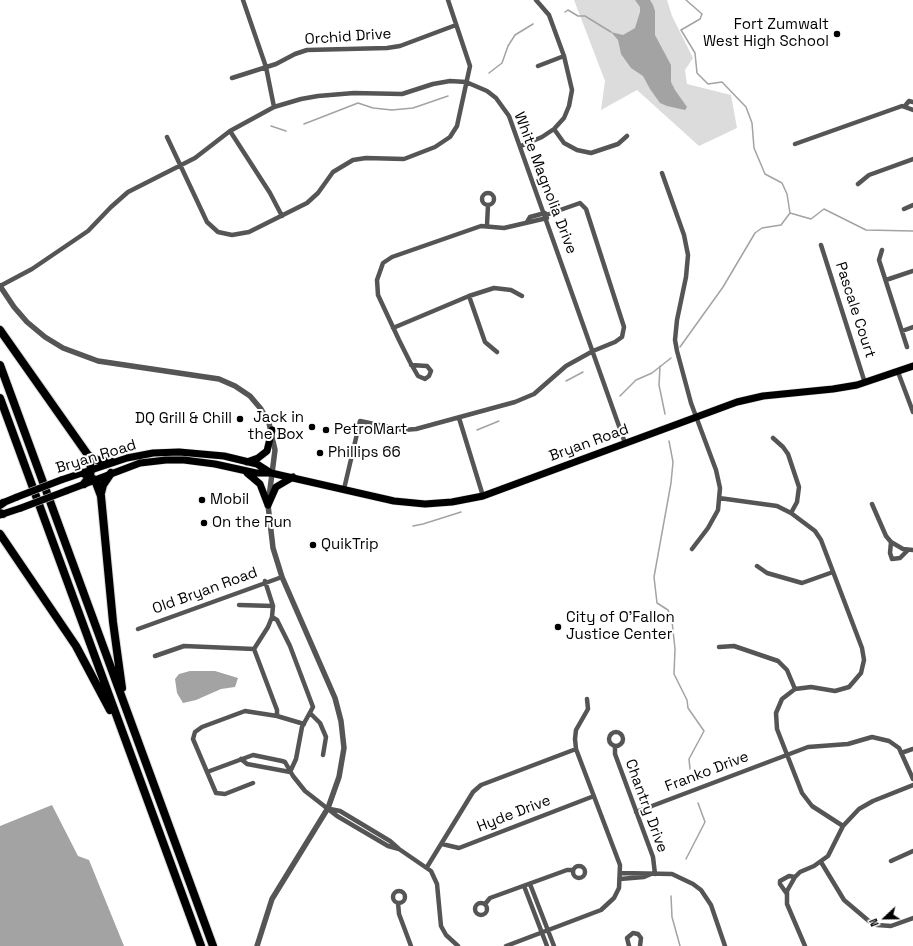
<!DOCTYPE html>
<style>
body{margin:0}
#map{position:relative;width:913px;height:946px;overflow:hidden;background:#fff;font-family:"Space Grotesk",sans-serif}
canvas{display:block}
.north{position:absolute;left:865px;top:898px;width:40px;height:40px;-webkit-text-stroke:3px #fff;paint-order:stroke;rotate:248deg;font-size:11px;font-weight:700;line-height:16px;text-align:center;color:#000}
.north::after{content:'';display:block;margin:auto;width:14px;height:18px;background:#000;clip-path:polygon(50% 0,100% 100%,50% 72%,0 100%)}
</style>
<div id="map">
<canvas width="913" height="946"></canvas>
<div class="north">N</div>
</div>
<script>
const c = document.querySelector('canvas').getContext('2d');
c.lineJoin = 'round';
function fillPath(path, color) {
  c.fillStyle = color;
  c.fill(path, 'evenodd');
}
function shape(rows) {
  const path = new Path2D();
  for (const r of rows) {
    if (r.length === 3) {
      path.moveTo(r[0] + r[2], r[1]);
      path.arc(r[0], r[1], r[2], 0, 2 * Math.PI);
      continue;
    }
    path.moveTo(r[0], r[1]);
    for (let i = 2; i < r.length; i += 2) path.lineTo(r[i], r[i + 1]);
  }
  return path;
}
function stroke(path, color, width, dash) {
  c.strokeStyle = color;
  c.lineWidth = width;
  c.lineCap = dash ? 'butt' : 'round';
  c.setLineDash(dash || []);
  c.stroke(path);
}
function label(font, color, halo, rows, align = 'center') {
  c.font = font + ' "Space Grotesk",sans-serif';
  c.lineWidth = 4;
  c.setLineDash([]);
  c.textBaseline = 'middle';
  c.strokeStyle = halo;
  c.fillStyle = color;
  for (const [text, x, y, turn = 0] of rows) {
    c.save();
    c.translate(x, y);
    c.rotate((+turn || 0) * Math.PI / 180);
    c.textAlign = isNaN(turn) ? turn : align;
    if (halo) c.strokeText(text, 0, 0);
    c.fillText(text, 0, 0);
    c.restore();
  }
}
const green = shape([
 [574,0,667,0,672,16,693,58,685,70,687,84,731,95,737,128,699,146,637,90,601,110,605,81]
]);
const water = shape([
 [635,0,650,0,653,5,655,11,655,35,671,65,671,82,675,90,687,107,685,110,667,106,660,103,650,89,643,76,631,68,621,54,618,40,611,32,623,35,635,28,640,12,640,7],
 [190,671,215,671,238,678,235,687,221,689,196,700,183,703,177,693,175,679,179,674],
 [52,805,78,856,89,860,124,946,0,946,0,826]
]);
const stream = shape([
 [686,0,702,14,700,19,681,30,695,53,697,73,708,84,722,82,746,107,752,123,754,148,765,174,782,183,787,194,790,213],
 [565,12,568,10,578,16,585,16,611,32],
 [489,73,502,63,508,46,515,35,533,24],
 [304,124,358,103,373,108,392,110,413,108,448,96],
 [271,126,286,131],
 [790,213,811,219,824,209,866,230,913,231],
 [680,347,723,287,755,233,762,228,781,225,790,213],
 [660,366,659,385,665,414],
 [566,381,583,372],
 [620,396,636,380,652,373,671,358],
 [477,430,499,421],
 [669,441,673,462,671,483,654,577,657,603,668,610,672,621,675,649,674,674,687,700,688,708,704,731,689,759,690,769],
 [413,526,423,524,461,512],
 [686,859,705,822,698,803],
 [671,896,672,917,680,946]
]);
const minor = shape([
 [243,0,266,67,274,107],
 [538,66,564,56],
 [232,78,276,64,295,54,307,50,387,48,400,46,456,25],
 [905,106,909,101,913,102],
 [554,129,564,143,577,150,591,153,618,144,627,136],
 [230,131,270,193,282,216],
 [167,137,207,222,218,232,232,235,249,232,307,203,318,193,333,172,353,160,366,158,404,159,435,147,450,137,457,126,470,66,448,0],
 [795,144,902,106,913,110],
 [521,146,542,137,554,129,564,118,569,106,572,90,564,56,549,15,536,0],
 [662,173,684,235,688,255,686,277,677,320,675,340,677,351,691,403,716,470,720,488,718,510,708,528,692,549],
 [858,184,869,175,913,159],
 [488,199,6],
 [904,209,913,205],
 [527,222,530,217,545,213],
 [487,225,488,205],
 [821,245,865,383],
 [882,250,879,260,907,347],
 [886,280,913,271],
 [0,286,32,269,88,231,111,207,128,192,195,158,230,131,274,107,301,99,318,96,354,93,402,94,433,84,450,81,466,82,487,91,496,98,509,116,625,443],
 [469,296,485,342,497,352],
 [393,328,469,296,494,288,511,290,522,296],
 [902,331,913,327],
 [411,365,427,366,431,371,429,376,425,379,418,376,410,362,399,340,378,295,377,280,383,263,392,257,481,226,504,228,547,218],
 [898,372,913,412],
 [459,418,483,496],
 [773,438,783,447,788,454,799,487,797,502,791,513],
 [344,489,360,421,403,430,416,429,515,402,534,394,566,366,593,351,615,342,622,337,624,327,586,209,580,203,546,215],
 [719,498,777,506,791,513,815,531,821,540,862,648,864,660,861,673,849,687,835,691,811,687,795,689,782,699,776,713,777,729,802,793,812,806,843,826],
 [872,504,886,536,891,542,903,549,913,550],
 [891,542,890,553,892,559,900,558,908,550],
 [757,566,767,573,802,583,833,572],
 [265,581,273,606,272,617,277,620,290,646,313,707,302,727,296,759,290,772],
 [239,605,273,606],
 [272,617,268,627,254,649,277,710,277,716],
 [138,629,282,577],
 [719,647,734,646,778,661,787,670,795,689],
 [155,656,184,646,254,649],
 [311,714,320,723,326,737,323,755],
 [616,739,7],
 [615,746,615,754,653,857,655,874],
 [901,753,913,749],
 [241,759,247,764,290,772],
 [207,772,253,755,282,761,285,762,293,776,305,791,337,816,388,846,399,849],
 [253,783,225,794,216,793,193,739,195,732,202,727,245,711,277,716,304,724],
 [330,809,340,811,390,841,399,849,431,871,437,884,441,926,446,935,458,946],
 [636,812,808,747,848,744,872,737,889,741,899,748,913,779],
 [442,844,459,848,594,796],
 [891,861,913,851],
 [821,862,844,900,870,922,877,925,891,926,913,918],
 [579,872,6],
 [427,867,473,792,481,785,576,749],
 [621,873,672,874,693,884,701,890,711,905,725,946],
 [620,879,644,877,651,874],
 [530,884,554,946],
 [524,886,547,946],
 [399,897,6],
 [787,894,780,884,780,881,789,876,795,877],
 [481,909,6],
 [398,903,399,914,411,946],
 [485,904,490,898,567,870,572,870],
 [506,946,601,910,614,898,619,888,620,865,576,749,575,739,576,730,588,709,587,699],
 [629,946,627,938,633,933,638,934,641,938,640,946],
 [805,946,787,904,787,891,795,877,800,872,814,866,828,856,843,826,859,809,873,801,913,785]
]);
const tertiary = shape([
 [0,286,14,307,27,322,45,337,63,348,98,361,219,379,235,386,250,396,261,409,269,423,275,450,268,505,273,548,282,577,335,698,341,721,344,748,339,777,328,808,272,899,257,946]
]);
const primary = shape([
 [247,462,258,458,267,451,272,430],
 [247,473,260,484,268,505],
 [61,480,127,458,153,453,179,452,224,456,257,464,271,473],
 [66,491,140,463,166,460,184,460,215,464,256,473,271,473,394,501,425,504,452,502,483,496,737,402,763,396,833,389,857,385,913,366],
 [0,504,17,497],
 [268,505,276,487,293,477],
 [0,515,21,508]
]);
const motorway = shape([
 [0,330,88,455,91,469,90,476,84,484],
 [0,365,213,946],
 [0,398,201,946],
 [88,455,97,460,112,462],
 [83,473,95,480,101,496,113,622,122,688],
 [101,493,103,485,111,473],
 [0,505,3,503],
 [0,513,3,514],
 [0,534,76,646,110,710]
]);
const primaryBridge = shape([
 [17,497,61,480],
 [21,508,66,491]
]);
const markers = [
 [837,34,4,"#000"],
 [240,419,4,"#000"],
 [312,427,4,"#000"],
 [326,430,4,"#000"],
 [320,453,4,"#000"],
 [202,500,4,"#000"],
 [204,523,4,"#000"],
 [313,545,4,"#000"],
 [558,627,4,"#000"]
];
const poiNames = [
 ["Fort Zumwalt",829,25,"right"],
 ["West High School",829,42,"right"],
 ["Jack in",304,418,"right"],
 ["the Box",304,435,"right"],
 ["DQ Grill & Chill",232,419,"right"],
 ["PetroMart",334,430],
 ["Phillips 66",328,453],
 ["Mobil",210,500],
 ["On the Run",212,523],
 ["QuikTrip",321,545],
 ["City of O'Fallon",566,618],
 ["Justice Center",566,635]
];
const streetNames = [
 ["Orchid Drive",348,37,-4],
 ["White Magnolia Drive",545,183,69],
 ["Pascale Court",855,310,72],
 ["Bryan Road",589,443,-20],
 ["Bryan Road",96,457,-17],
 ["Old Bryan Road",205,591,-20],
 ["Franko Drive",707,772,-21],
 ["Chantry Drive",646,806,70],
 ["Hyde Drive",514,814,-21]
];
fillPath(green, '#dcdcdc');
fillPath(water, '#a3a3a3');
stroke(stream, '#a3a3a3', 1.5);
stroke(primary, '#dbdbdb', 8);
stroke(motorway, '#dbdbdb', 10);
stroke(minor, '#555', 4.5);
stroke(tertiary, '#555', 5.5);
stroke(primary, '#000', 7);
stroke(motorway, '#000', 8);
stroke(primaryBridge, '#dbdbdb', 8, []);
stroke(primaryBridge, '#000', 7);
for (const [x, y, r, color] of markers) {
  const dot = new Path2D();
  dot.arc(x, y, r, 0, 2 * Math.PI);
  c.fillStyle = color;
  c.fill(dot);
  stroke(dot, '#fff', 1.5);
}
label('15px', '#000', '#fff', poiNames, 'left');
label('15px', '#000', '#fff', streetNames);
</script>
